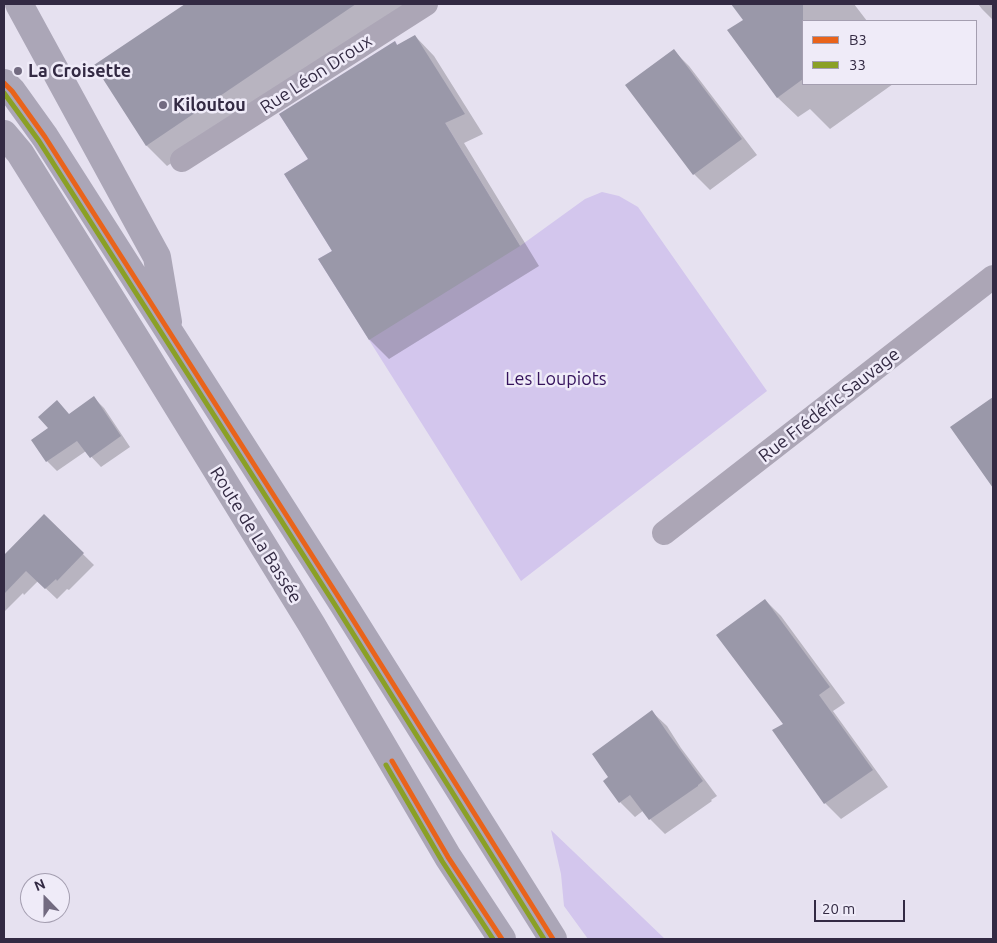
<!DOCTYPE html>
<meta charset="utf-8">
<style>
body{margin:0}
#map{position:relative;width:997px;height:943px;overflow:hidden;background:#e6e1f0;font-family:Ubuntu,sans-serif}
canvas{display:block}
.frame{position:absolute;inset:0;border:5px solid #332a43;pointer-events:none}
.legend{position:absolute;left:802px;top:20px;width:175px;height:65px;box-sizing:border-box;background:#efebf8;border:1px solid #a49eb0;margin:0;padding:6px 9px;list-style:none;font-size:15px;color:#332a43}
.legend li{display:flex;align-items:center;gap:10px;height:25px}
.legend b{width:25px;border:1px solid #a49eb0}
.north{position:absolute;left:20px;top:873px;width:50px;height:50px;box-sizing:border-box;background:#efebf8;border:1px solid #a49eb0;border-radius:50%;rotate:338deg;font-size:14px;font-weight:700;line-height:20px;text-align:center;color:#332a43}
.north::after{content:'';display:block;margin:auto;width:18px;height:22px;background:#726a80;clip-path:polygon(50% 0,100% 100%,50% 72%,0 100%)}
.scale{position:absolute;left:814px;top:900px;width:91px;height:22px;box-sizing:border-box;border:2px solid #332a43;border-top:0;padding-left:6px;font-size:15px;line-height:18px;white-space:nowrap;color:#332a43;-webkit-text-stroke:4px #efebf8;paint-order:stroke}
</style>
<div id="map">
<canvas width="997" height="943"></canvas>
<div class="frame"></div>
<ul class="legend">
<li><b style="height:6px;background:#e9631b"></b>B3</li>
<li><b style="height:6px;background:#8aa026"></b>33</li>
</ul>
<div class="north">N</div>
<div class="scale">20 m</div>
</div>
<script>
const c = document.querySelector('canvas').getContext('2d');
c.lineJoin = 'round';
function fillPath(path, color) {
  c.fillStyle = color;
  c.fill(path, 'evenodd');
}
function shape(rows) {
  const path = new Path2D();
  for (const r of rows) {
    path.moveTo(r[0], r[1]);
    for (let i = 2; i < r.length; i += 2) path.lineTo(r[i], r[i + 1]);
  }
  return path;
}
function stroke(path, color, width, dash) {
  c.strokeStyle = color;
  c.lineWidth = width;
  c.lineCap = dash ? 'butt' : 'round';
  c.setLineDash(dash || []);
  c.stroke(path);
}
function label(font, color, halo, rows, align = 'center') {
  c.font = font + ' Ubuntu,sans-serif';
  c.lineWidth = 5;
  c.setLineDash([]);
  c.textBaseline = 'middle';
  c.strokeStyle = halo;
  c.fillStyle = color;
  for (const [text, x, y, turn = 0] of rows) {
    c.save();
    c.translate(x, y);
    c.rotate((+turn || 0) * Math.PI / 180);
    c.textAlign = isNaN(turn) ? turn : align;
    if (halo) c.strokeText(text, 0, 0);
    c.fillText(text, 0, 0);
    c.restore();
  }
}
const green = shape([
 [395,41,520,246,585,199,602,192,619,196,638,207,767,391,521,581,318,259,332,251,284,174,308,159,279,114],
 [551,830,665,939,588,939,564,906,561,874]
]);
const shadow = shape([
 [187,4,406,4,167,166,147,146,96,65],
 [733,4,854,4,867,21,803,21,803,84,893,84,830,129,810,109,798,117,777,97,745,20],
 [978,4,993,4,993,20,982,9],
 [415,36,434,56,483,134,464,143,539,266,389,359,370,340,320,259,333,251,310,160,398,46],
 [674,51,689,66,757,155,710,190,694,174],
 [94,398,104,408,130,447,101,467,86,451,57,471,47,461,70,415],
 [993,398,993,486,952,428],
 [44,516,94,565,69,590,67,589,57,599,38,581,24,595,23,593,4,612,4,557],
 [765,600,781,616,845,703,833,711,888,787,841,819,825,803,785,725],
 [652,712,667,726,681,748,717,796,711,800,712,801,665,834,650,819,644,810,635,817,620,802,604,781,610,777]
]);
const building = shape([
 [185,4,356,4,146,146,94,65],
 [731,4,803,4,803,79,777,98,727,30,743,20],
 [415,35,465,114,445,123,520,246,369,340,318,259,332,251,284,174,308,159,279,114,395,41,397,45],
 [674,49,742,139,693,175,625,85],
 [94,396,121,436,90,458,77,441,46,462,31,440,48,428,38,417,57,400,69,414],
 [993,397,993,488,950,427],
 [44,514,84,553,57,581,56,579,45,589,26,571,4,594,4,555],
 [765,599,830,687,819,695,873,770,824,804,772,730,783,724,716,635],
 [652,710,667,732,703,781,698,785,698,786,649,820,630,795,619,803,603,781,608,777,592,754]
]);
const minor = shape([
 [182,160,426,4],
 [664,533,993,277]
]);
const secondary = shape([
 [19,4,157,257,168,322],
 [4,83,12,91,45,137,343,604,553,939],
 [4,134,20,153,143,350,312,625,448,857,502,939]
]);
const bus1 = shape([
 [4,83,12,91,45,137,343,604,553,939],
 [392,761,448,857,502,939]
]);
const bus2 = shape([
 [4,93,39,141,337,608,544,939],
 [386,765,442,861,493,939]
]);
const markers = [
 [18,71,5,"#726a80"],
 [163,105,5,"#726a80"]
];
const poiNames = [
 ["La Croisette",28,71],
 ["Kiloutou",173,105]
];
const streetNames = [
 ["Rue Léon Droux",316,74,-33],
 ["Rue Frédéric Sauvage",829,405,-38],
 ["Route de La Bassée",256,535,58]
];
const parkNames = [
 ["Les Loupiots",556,379]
];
fillPath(green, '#d3c6ed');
fillPath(shadow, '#0003');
fillPath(building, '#9a98a9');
stroke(minor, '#aca6b6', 24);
stroke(secondary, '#aba6b7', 28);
stroke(bus1, '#e9631b', 5);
stroke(bus2, '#8aa026', 5);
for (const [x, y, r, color] of markers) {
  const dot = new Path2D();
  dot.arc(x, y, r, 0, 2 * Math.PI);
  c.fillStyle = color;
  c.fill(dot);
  stroke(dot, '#efebf8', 2);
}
label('bold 18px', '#332a43', '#efebf8', poiNames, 'left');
label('18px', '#332a43', '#efebf8', streetNames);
label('18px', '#35135c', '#efebf8', parkNames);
</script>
